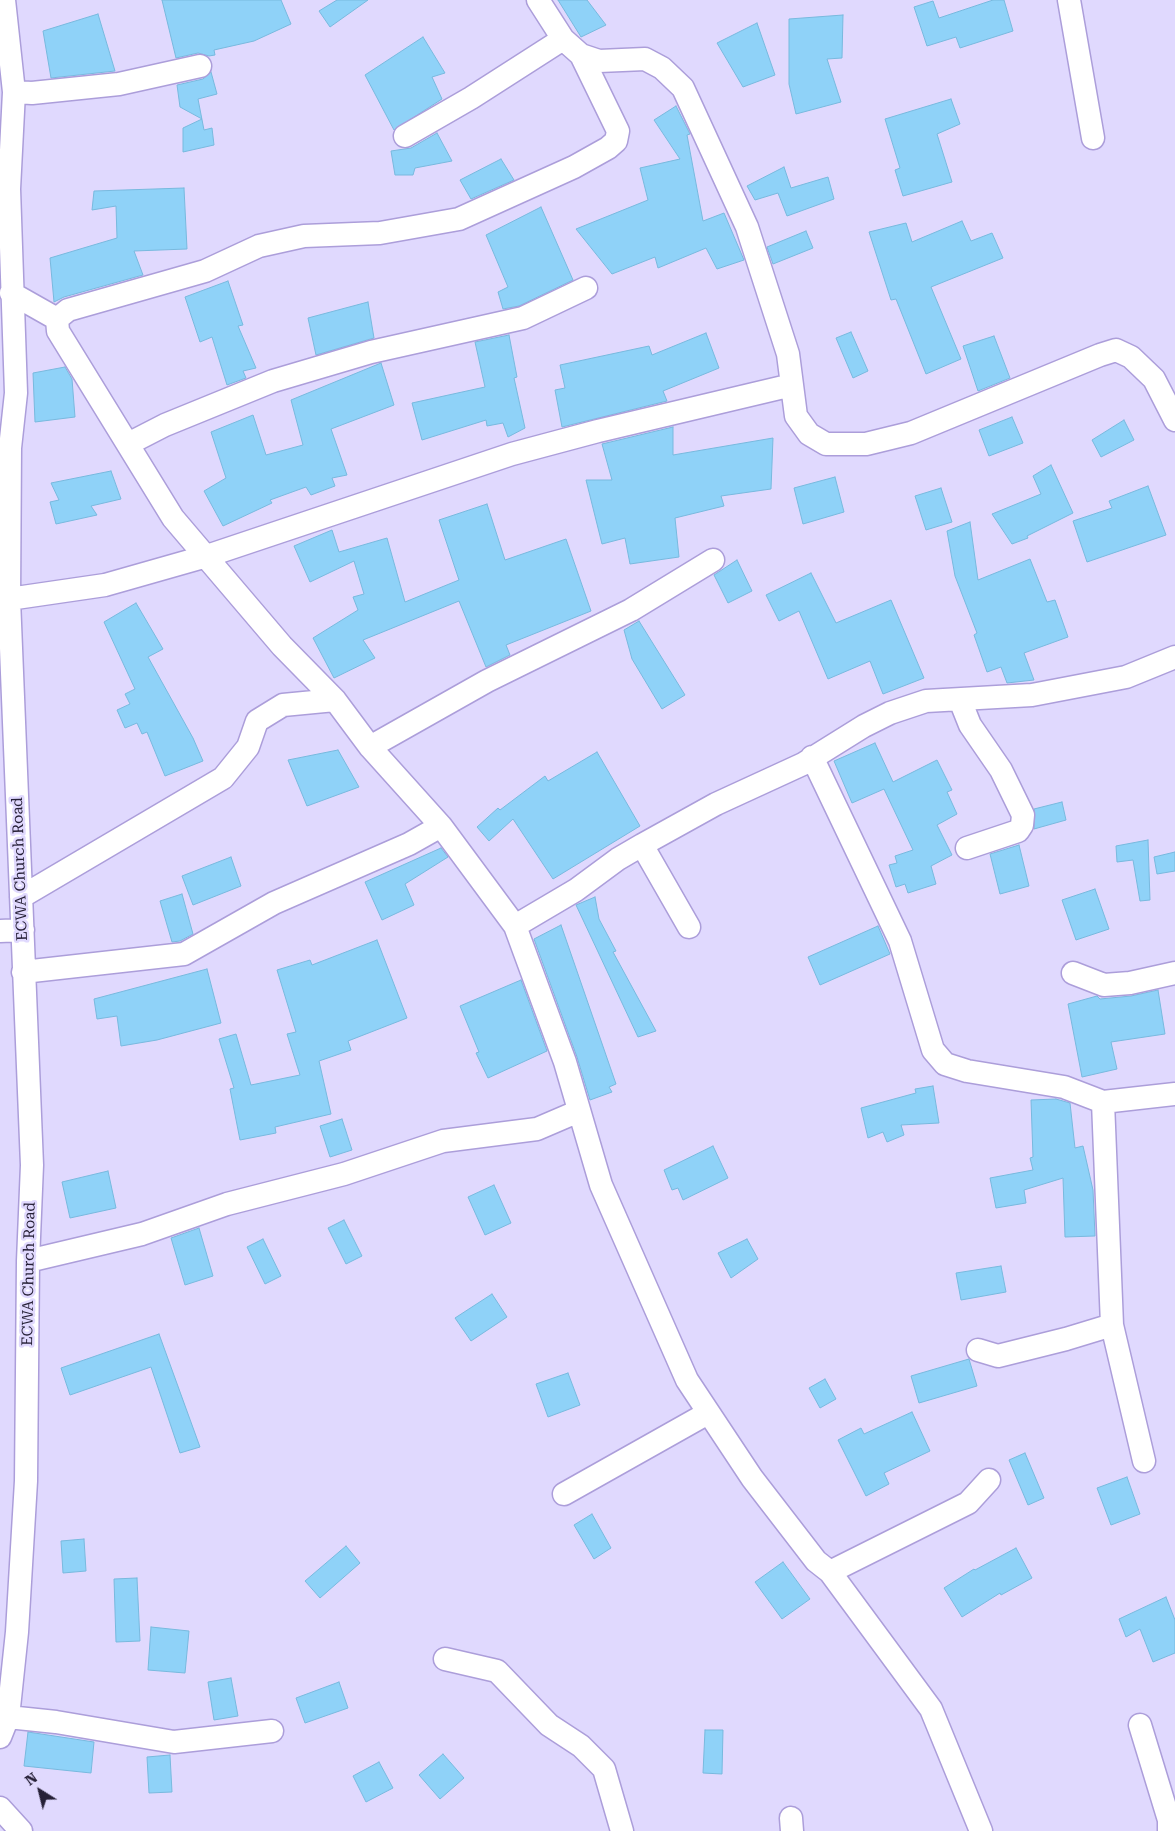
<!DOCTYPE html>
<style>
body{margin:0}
#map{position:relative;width:1175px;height:1831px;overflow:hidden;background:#e0d9fe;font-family:"Roboto Serif",serif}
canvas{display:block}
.north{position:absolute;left:15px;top:1766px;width:50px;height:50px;-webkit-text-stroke:4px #e0d9fe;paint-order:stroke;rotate:324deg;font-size:14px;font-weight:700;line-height:20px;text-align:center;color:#262037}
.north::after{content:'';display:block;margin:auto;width:18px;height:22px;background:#262037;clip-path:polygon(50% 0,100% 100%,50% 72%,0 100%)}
</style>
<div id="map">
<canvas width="1175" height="1831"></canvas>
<div class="north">N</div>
</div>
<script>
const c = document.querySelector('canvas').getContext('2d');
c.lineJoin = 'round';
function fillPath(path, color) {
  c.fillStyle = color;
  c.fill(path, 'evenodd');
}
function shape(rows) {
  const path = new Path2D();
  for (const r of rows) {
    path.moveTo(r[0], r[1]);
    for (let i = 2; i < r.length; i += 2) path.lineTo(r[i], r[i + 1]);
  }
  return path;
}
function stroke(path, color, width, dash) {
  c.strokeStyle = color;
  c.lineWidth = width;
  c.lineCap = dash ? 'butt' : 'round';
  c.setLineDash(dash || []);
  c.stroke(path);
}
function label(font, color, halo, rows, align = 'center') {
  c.font = font + ' "Roboto Serif",serif';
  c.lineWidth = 5;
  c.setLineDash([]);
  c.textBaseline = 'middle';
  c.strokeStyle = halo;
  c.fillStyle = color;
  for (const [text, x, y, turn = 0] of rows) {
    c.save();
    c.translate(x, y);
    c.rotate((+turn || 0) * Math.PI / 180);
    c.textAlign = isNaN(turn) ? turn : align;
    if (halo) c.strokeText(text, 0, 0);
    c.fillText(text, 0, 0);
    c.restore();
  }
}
const building = shape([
 [162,0,281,0,291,24,254,41,214,50,215,55,209,56,198,53,176,58,162,0],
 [337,0,368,0,330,27,319,11,337,0],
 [558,0,587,0,606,25,581,37,558,0],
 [993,0,1004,0,1013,31,960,48,956,37,927,46,914,7,933,1,939,18,993,0],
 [98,14,115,71,51,78,43,31,98,14],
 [843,15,842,58,827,59,841,102,796,114,789,84,789,19,843,15],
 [757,23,775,75,743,87,717,43,757,23],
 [423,37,445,73,432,77,442,99,394,130,365,75,423,37],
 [211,72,217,94,198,99,204,130,212,128,214,145,183,152,183,128,202,119,180,107,177,85,203,79,211,72],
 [951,99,960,124,937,134,952,182,903,196,895,170,900,168,885,119,951,99],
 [676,106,690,134,687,135,703,221,724,213,744,260,717,269,706,248,658,268,655,257,612,274,576,229,648,200,640,168,680,159,654,120,676,106],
 [437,133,452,161,415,168,413,175,395,175,391,151,411,148,437,133],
 [501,159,514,180,471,199,460,180,501,159],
 [784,167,791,188,828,177,834,199,787,216,778,193,755,200,747,186,784,167],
 [184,188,187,249,134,251,143,275,64,297,54,302,50,258,117,238,116,206,92,210,94,191,184,188],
 [541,207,573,280,519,306,503,309,498,292,508,287,486,235,541,207],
 [962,221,971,241,992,233,1003,258,931,287,961,359,926,374,896,299,891,300,869,232,906,223,912,242,962,221],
 [806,231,813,248,773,264,767,247,806,231],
 [228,281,243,325,238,326,256,368,243,371,246,378,227,385,212,337,200,342,185,297,228,281],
 [368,302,374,338,316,355,308,318,368,302],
 [851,332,868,371,853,378,836,338,851,332],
 [706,333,719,368,663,391,667,401,562,427,555,390,565,388,560,365,649,346,652,355,706,333],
 [509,335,517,377,514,378,525,428,508,437,503,423,487,426,486,420,422,440,412,403,485,387,475,342,509,335],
 [994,336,1010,378,978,391,963,346,994,336],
 [381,363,394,405,331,429,347,475,332,478,335,486,311,495,306,487,270,500,272,503,223,526,204,491,226,478,211,432,253,415,266,455,303,445,291,400,381,363],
 [65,367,72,379,75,417,35,422,33,373,65,367],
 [1012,417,1023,443,989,456,979,430,1012,417],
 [1124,420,1134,440,1101,457,1092,440,1124,420],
 [673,427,673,455,773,438,771,489,721,496,724,506,675,518,679,557,630,564,625,538,602,544,586,480,612,480,602,444,673,427],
 [1051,465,1073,513,1027,536,1028,538,1012,544,992,514,1041,494,1033,476,1051,465],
 [111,471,121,499,91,506,97,515,56,524,50,502,59,500,51,483,111,471],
 [835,477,844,512,803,524,794,488,835,477],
 [1148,486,1166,535,1087,562,1073,521,1112,508,1109,501,1148,486],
 [941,488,952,522,926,530,915,496,941,488],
 [487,504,505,560,566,539,591,611,506,645,510,655,486,667,459,601,363,640,375,658,334,678,313,638,358,610,353,597,364,594,354,561,310,582,294,546,332,530,339,552,387,538,405,602,459,580,439,520,487,504],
 [970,522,978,580,1030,559,1047,602,1055,600,1068,637,1024,653,1034,680,1007,683,1001,667,987,672,974,635,977,633,955,576,947,531,970,522],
 [737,560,752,591,728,603,714,575,737,560],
 [811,573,836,623,891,600,924,678,883,694,870,661,828,679,799,611,779,621,766,595,811,573],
 [136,603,163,649,148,657,193,738,203,761,165,776,147,732,142,734,137,723,125,728,117,710,130,704,125,694,135,689,104,622,136,603],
 [639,621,685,695,662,709,632,659,624,630,639,621],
 [875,743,893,782,937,760,952,790,947,792,957,814,937,825,952,855,931,866,936,884,908,893,905,884,896,887,889,865,897,863,895,856,913,850,884,789,852,803,834,761,875,743],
 [338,750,359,787,307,806,288,760,338,750],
 [597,752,640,826,553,879,513,819,489,841,477,827,498,808,500,810,545,776,548,781,597,752],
 [1062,802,1066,820,1034,829,1034,809,1062,802],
 [1148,840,1150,900,1140,901,1133,860,1117,862,1116,846,1148,840],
 [1019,845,1029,886,1000,894,990,854,1019,845],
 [441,848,448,857,405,884,414,905,382,920,365,882,441,848],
 [1175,852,1175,871,1157,874,1154,857,1175,852],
 [231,857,241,886,193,905,182,876,231,857],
 [1095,889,1109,929,1076,940,1062,900,1095,889],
 [182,894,193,934,180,941,172,942,160,901,182,894],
 [595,897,599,919,616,951,613,952,656,1031,638,1037,576,905,595,897],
 [561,925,616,1084,609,1087,612,1092,590,1100,577,1057,534,939,561,925],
 [878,926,890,954,820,985,808,957,878,926],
 [377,940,407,1018,348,1041,351,1050,319,1061,331,1114,275,1127,276,1133,240,1140,230,1089,234,1088,219,1039,236,1034,251,1085,300,1075,287,1034,296,1032,277,970,310,960,312,965,377,940],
 [207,969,221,1023,157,1040,121,1046,117,1016,97,1019,94,999,207,969],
 [521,980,547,1051,488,1078,476,1053,479,1052,460,1006,521,980],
 [1158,990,1165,1034,1111,1042,1117,1069,1082,1077,1068,1004,1097,996,1100,999,1131,996,1158,990],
 [933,1086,939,1123,901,1125,904,1135,887,1142,883,1132,868,1138,861,1108,916,1093,915,1089,933,1086],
 [1056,1099,1070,1103,1075,1148,1083,1146,1093,1190,1095,1236,1065,1237,1063,1178,1024,1190,1026,1203,996,1208,990,1178,1033,1170,1030,1158,1033,1157,1031,1100,1056,1099],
 [342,1119,352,1150,330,1157,320,1126,342,1119],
 [713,1146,728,1178,683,1200,678,1188,672,1190,664,1170,713,1146],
 [108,1171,116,1208,70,1218,62,1182,108,1171],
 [494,1185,511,1223,485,1235,468,1197,494,1185],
 [344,1220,362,1256,346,1264,328,1228,344,1220],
 [199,1228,213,1276,185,1285,171,1238,199,1228],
 [263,1239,281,1276,265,1284,247,1247,263,1239],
 [747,1239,758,1259,731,1278,718,1253,747,1239],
 [1001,1266,1006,1292,961,1300,956,1273,1001,1266],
 [492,1294,507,1317,471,1341,455,1318,492,1294],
 [159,1334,200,1447,180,1453,151,1367,70,1395,61,1368,159,1334],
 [969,1359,977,1386,919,1403,911,1376,969,1359],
 [568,1373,580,1405,548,1417,536,1384,568,1373],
 [825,1379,836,1399,820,1408,809,1388,825,1379],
 [912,1412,930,1451,884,1473,889,1484,866,1496,838,1440,861,1428,864,1434,912,1412],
 [1025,1453,1044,1498,1028,1505,1009,1460,1025,1453],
 [1127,1477,1140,1514,1111,1525,1097,1488,1127,1477],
 [592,1514,611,1548,594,1559,574,1525,592,1514],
 [84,1539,86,1571,63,1573,61,1541,84,1539],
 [346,1546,360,1563,320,1598,305,1581,346,1546],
 [1016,1548,1032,1578,1001,1595,1000,1593,962,1617,944,1588,974,1569,975,1570,1016,1548],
 [783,1562,810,1599,782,1619,755,1582,783,1562],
 [137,1578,140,1641,116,1642,114,1579,137,1578],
 [1166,1597,1175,1620,1175,1653,1153,1662,1140,1629,1126,1637,1119,1619,1166,1597],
 [151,1627,189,1631,185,1673,148,1670,151,1627],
 [231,1678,238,1716,214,1720,208,1682,231,1678],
 [339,1682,348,1708,305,1723,296,1698,339,1682],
 [705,1730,723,1730,722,1774,703,1773,705,1730],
 [28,1732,94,1742,91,1773,24,1766,28,1732],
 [443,1754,464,1778,440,1799,419,1775,443,1754],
 [170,1755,172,1792,149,1793,147,1757,170,1755],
 [379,1762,393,1788,366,1802,353,1776,379,1762]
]);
const minor = shape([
 [538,0,563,39,581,55,599,61,645,59,662,68,683,88,747,227,788,354,796,416,809,434,826,444,866,444,911,433,1100,355,1116,350,1131,357,1154,379,1175,420],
 [1069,0,1093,138],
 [581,55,618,131,616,141,608,148,574,167,459,219,380,233,304,236,259,246,205,271,68,310,57,319,58,331,173,518,282,646,335,700,370,747,441,826,515,926,565,1062,601,1185,687,1380,752,1478,816,1561,830,1572,931,1709,981,1831],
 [14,92,32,93,119,84,200,66],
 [405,136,471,98,563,39],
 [11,293,57,319],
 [128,444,165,425,273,381,371,352,523,318,586,288],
 [9,599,105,585,207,556,512,454,598,431,792,385],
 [960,700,970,725,1001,770,1023,815,1022,825,1018,831,967,848],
 [370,747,487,681,631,610,713,560],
 [812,757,900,941,933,1050,945,1064,967,1071,1064,1087,1103,1102,1175,1094],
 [642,845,689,927],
 [21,897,223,778,248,747,257,721,283,705,335,700],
 [515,926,576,890,618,859,642,845,716,804,803,764,864,726,890,713,926,701,1032,695,1126,677,1175,657],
 [0,931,23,930],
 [23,972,184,954,274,903,409,844,441,826],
 [1073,973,1104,985,1130,983,1175,973],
 [1103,1102,1112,1325,1144,1461],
 [28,1261,142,1234,227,1204,344,1174,443,1141,537,1129,579,1111],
 [978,1350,998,1356,1066,1339,1112,1325],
 [564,1494,708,1413],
 [830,1572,968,1503,989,1480],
 [445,1659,497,1671,549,1725,581,1746,604,1769,622,1831],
 [8,1717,56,1722,174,1742,272,1731],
 [1140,1725,1169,1820,1169,1831],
 [0,1737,8,1717,17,1632,26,1481,28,1261,32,1165,9,599,10,448,16,393,9,189,14,92,4,0],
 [0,1808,21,1831],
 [791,1818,792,1831]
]);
const streetNames = [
 ["ECWA Church Road",20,869,-92],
 ["ECWA Church Road",29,1274,-89]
];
fillPath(building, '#8fd2f8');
stroke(building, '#78b9de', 1);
stroke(minor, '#ac9eda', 25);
stroke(minor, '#fff', 22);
label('15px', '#262037', '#e0d9fe', streetNames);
</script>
